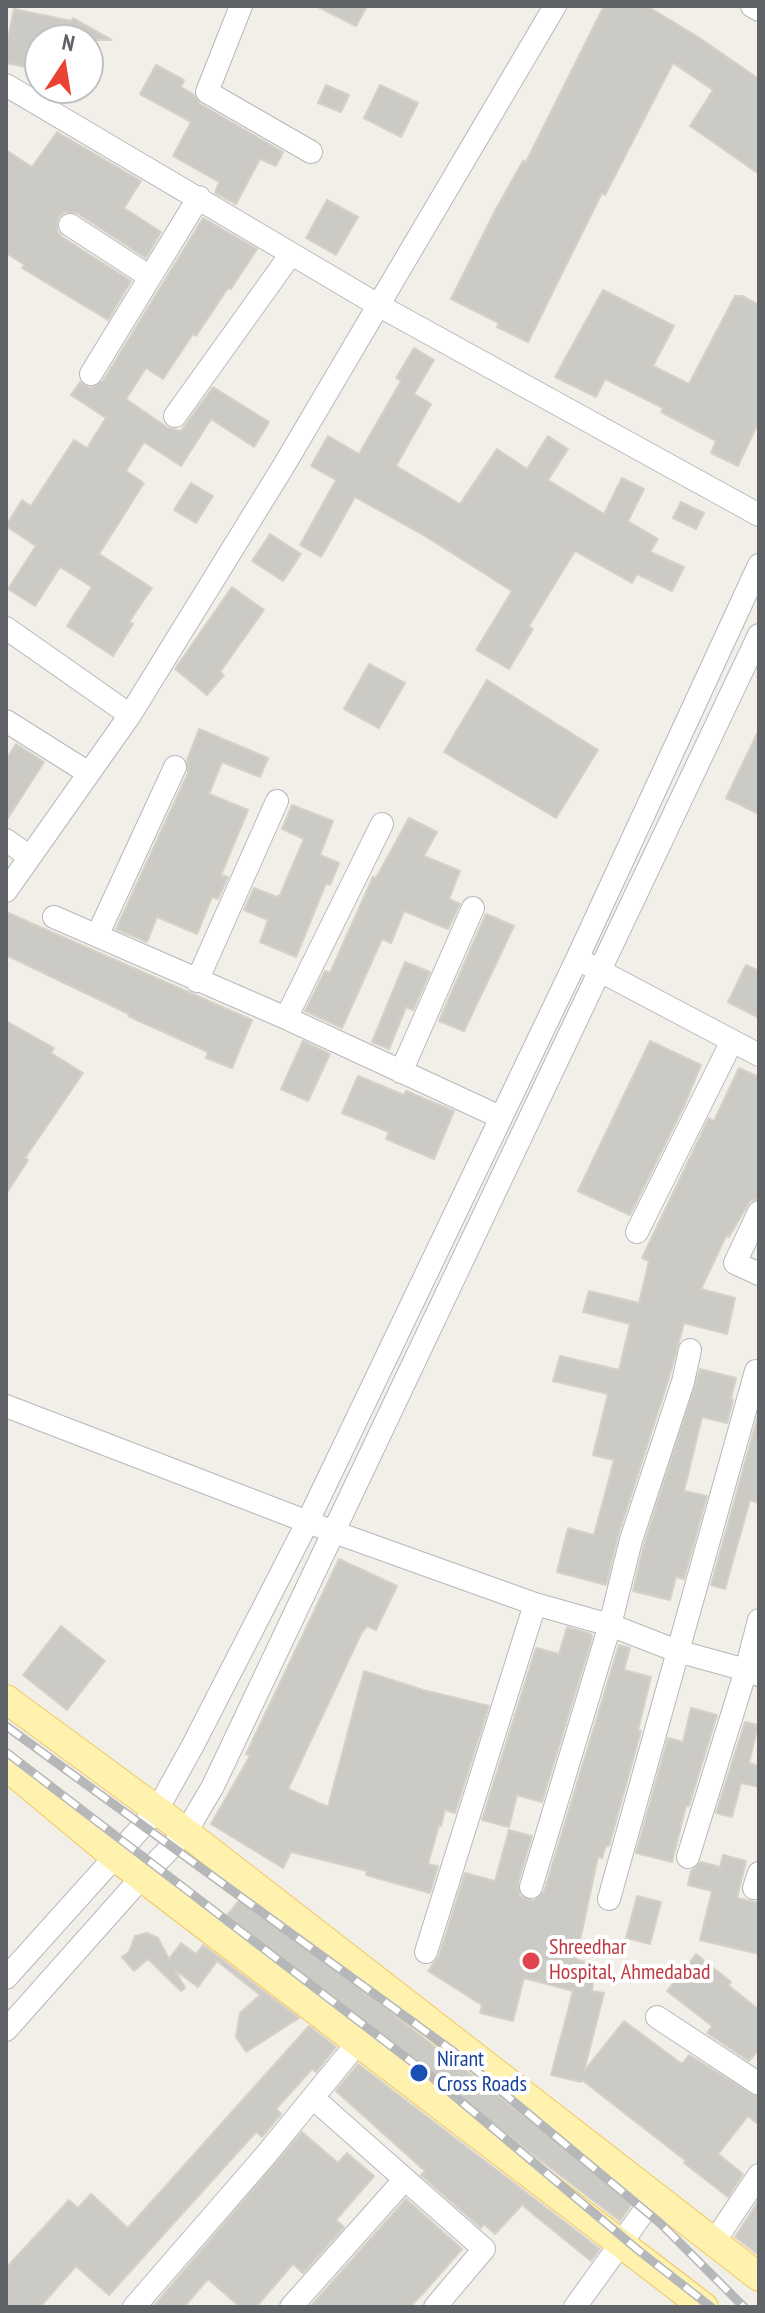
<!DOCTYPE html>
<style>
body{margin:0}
#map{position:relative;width:765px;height:2313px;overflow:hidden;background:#f1efe8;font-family:"PT Sans Narrow",sans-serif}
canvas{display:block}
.frame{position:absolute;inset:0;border:8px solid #5f6368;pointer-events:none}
.north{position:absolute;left:24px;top:24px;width:80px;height:80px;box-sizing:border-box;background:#fff;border:2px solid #bfc1c3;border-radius:50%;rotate:12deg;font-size:22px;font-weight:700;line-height:32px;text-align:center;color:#5f6368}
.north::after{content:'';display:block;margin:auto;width:28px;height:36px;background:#ea4335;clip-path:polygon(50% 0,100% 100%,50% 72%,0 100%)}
</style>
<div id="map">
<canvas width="765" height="2313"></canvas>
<div class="frame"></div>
<div class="north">N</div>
</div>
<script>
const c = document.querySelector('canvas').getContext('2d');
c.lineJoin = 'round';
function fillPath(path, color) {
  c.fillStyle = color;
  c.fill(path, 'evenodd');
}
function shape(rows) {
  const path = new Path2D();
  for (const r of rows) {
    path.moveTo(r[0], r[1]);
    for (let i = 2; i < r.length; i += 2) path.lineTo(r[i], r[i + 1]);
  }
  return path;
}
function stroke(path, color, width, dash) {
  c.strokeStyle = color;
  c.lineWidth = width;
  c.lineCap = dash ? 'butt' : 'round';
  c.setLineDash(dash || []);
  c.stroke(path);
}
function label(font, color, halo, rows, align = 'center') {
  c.font = font + ' "PT Sans Narrow",sans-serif';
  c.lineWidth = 8;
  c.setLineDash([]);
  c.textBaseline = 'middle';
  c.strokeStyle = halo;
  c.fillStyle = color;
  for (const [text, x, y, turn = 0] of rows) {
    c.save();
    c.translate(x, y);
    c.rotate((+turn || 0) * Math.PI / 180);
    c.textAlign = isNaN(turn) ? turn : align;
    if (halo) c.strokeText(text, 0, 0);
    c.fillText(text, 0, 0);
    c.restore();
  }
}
const building = shape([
 [316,6,367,6,356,26,316,6],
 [604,6,647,6,698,37,759,79,759,174,690,126,713,90,673,63,605,195,602,193,528,342,497,327,499,323,451,299,496,209,523,161,526,162,604,6],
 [14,9,71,21,73,18,112,40,40,40,40,70,6,63,6,49,14,9],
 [156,65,184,80,181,87,193,94,200,104,283,152,276,166,260,159,236,204,215,193,219,182,173,156,191,122,140,94,156,65],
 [326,85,349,95,341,112,318,103,326,85],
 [380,85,418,103,401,137,364,118,380,85],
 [57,132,141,181,124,208,161,232,146,258,77,213,64,212,58,218,57,231,62,237,131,281,108,320,22,268,25,265,6,253,6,150,32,167,57,132],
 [327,200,358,217,336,255,306,238,327,200],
 [203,218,257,249,231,289,228,288,196,336,193,334,163,379,146,368,126,399,168,428,181,431,213,387,269,422,254,447,211,419,181,466,144,442,126,471,144,483,99,554,152,588,129,622,133,624,113,656,67,626,92,587,60,567,35,606,8,589,36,546,6,526,22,500,31,506,74,440,87,448,106,418,71,395,80,382,91,388,103,381,203,218],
 [603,290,674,326,653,366,689,384,735,296,742,296,759,305,759,421,738,466,711,453,716,441,661,412,663,408,605,379,596,397,555,377,603,290],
 [414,348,434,360,414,394,431,404,396,466,460,504,497,449,527,469,548,436,568,449,548,480,604,514,622,478,644,489,628,521,658,539,650,552,684,567,672,591,637,574,632,583,575,551,529,626,533,629,509,669,476,650,512,591,425,536,355,497,321,557,300,545,336,480,311,466,328,436,359,454,401,381,396,378,414,348],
 [191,483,213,496,196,523,174,510,191,483],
 [681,502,704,513,696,529,673,518,681,502],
 [270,534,301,554,283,581,252,561,270,534],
 [232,587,264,610,220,672,224,675,207,695,175,669,232,587],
 [369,664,405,683,379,728,344,709,369,664],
 [487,680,598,750,556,818,444,752,487,680],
 [199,729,268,758,260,777,222,762,209,794,248,810,221,875,228,877,218,899,212,897,197,934,157,917,147,942,116,929,188,773,187,760,199,729],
 [759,730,759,814,726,798,759,730],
 [16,744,44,762,6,821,6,760,16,744],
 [292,805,333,821,320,855,339,863,330,885,326,883,296,957,260,942,268,920,244,910,254,888,277,897,280,895,304,839,282,829,292,805],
 [409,818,437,832,424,856,460,871,449,899,460,904,448,929,404,911,391,943,382,939,342,1028,305,1011,325,971,330,973,373,877,376,878,409,818],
 [6,912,252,1020,232,1068,206,1058,208,1052,128,1016,129,1014,6,955,6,912],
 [486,914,514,926,464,1031,439,1021,486,914],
 [405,962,430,972,413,1010,406,1007,389,1049,372,1042,405,962],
 [746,965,759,971,759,1018,728,1002,746,965],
 [6,1021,54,1048,51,1053,83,1073,25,1158,28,1160,6,1194,6,1021],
 [303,1041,330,1054,308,1101,281,1089,303,1041],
 [650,1041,701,1065,684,1106,630,1215,578,1191,650,1041],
 [739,1068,759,1077,759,1198,750,1201,729,1237,726,1236,701,1289,735,1298,727,1334,684,1323,669,1378,618,1536,606,1585,557,1572,568,1528,594,1535,614,1460,593,1455,608,1394,553,1381,560,1356,619,1370,630,1324,583,1312,589,1291,639,1303,649,1261,642,1258,709,1118,714,1121,739,1068],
 [358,1076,404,1095,406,1091,454,1111,434,1159,386,1139,389,1132,342,1113,358,1076],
 [700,1369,736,1378,731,1399,733,1400,727,1423,702,1417,684,1491,707,1496,684,1579,676,1577,670,1600,633,1591,644,1544,700,1369],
 [759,1412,759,1503,750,1500,725,1589,711,1585,759,1412],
 [339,1559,397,1586,376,1630,367,1626,361,1634,288,1789,328,1807,364,1671,423,1690,489,1706,455,1813,445,1810,441,1826,439,1825,428,1864,438,1866,430,1893,366,1875,367,1871,291,1852,283,1868,211,1824,250,1756,246,1754,339,1559],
 [61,1626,105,1661,67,1710,23,1675,61,1626],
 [567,1627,591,1634,592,1638,542,1802,517,1795,509,1827,482,1820,536,1648,559,1654,567,1627],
 [619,1645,630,1648,624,1670,651,1677,638,1730,641,1731,609,1846,606,1846,602,1858,598,1857,576,1959,595,1966,592,1991,604,1993,584,2071,624,2021,682,2064,689,2055,759,2098,759,2125,748,2116,718,2154,743,2174,728,2197,684,2163,686,2161,582,2080,581,2082,551,2075,573,1991,524,1978,513,2021,480,2013,482,2005,428,1971,439,1956,465,1873,495,1881,509,1830,532,1836,518,1883,520,1896,533,1901,544,1892,619,1645],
 [691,1708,717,1715,689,1806,686,1806,672,1862,636,1853,668,1738,683,1742,691,1708],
 [745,1722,758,1725,749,1763,759,1766,759,1787,741,1783,732,1817,716,1813,745,1722],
 [723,1855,746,1861,737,1898,759,1903,759,1954,700,1940,712,1891,688,1885,691,1871,701,1862,720,1867,723,1855],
 [637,1896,661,1902,650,1944,626,1938,637,1896],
 [242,1897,634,2201,620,2221,332,2001,334,1996,329,1999,224,1919,242,1897],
 [147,1933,158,1938,169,1959,181,1943,196,1954,203,1945,299,2018,246,2052,236,2037,240,2013,260,1995,217,1961,198,1987,175,1970,185,1988,181,1991,148,1959,134,1971,122,1957,129,1952,135,1936,147,1933],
 [696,1954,731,1982,728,1985,759,2010,759,2049,749,2061,707,2033,712,2026,667,1991,696,1954],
 [309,2026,336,2047,316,2072,312,2069,276,2109,281,2114,262,2137,256,2132,109,2295,76,2266,40,2307,6,2307,6,2268,69,2200,78,2208,91,2194,128,2228,309,2026],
 [358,2064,600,2249,591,2261,522,2205,495,2234,484,2224,481,2228,421,2175,425,2171,336,2091,358,2064],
 [302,2132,338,2163,347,2153,374,2176,336,2220,344,2227,303,2273,293,2264,256,2307,240,2307,208,2279,184,2307,153,2307,302,2132],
 [406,2199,462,2249,425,2291,410,2307,310,2307,406,2199],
 [759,2200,759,2255,735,2237,759,2200]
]);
const minor = shape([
 [241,6,207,92,311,152],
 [752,6,759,10],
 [6,85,378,305,759,515],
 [70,225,150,277],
 [91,374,199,197],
 [175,416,291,254],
 [6,628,130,715],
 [6,721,87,772],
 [6,840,30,857],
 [6,891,130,715,283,467,555,6],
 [54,917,286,1018,500,1117],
 [97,936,175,767],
 [587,964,759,1055],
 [197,981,277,801],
 [286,1018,382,824],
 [401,1072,473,908],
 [759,1212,735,1263,759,1274],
 [637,1232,732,1041],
 [6,1406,334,1532,535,1604,610,1625,677,1651,746,1670,688,1857],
 [759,1620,746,1670,759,1675],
 [759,1873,754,1888,759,1888],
 [531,1887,610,1625,631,1540,683,1382,690,1350],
 [609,1899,756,1371],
 [426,1952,535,1604],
 [6,1978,157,1810,192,1747,307,1523,577,959,759,565],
 [657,2017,759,2084],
 [6,2030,142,1877,186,1832,213,1786,759,635],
 [313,2098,484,2249,435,2307],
 [714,2242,759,2175],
 [134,2307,265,2156,359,2041],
 [291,2307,405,2179],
 [575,2307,655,2196]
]);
const major = shape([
 [6,1699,157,1810,759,2277],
 [6,1766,114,1856,704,2307]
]);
const rail = shape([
 [6,1726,454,2052,660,2223,744,2307],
 [6,1752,433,2078,638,2250,711,2307]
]);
const markers = [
 [531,1961,10,"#e0444e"],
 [419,2073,10,"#1a4fb4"]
];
const healthNames = [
 ["Shreedhar",549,1948],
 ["Hospital, Ahmedabad",549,1973]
];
const transitNames = [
 ["Nirant",437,2060],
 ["Cross Roads",437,2085]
];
fillPath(building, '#cccac5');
stroke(building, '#d6d1c6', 2);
stroke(minor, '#b5b8bc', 24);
stroke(major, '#f2c960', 30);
stroke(minor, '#fff', 22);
stroke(major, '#fff2af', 28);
stroke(rail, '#b6b7b8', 9);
stroke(rail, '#fff', 6, [18]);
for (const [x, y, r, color] of markers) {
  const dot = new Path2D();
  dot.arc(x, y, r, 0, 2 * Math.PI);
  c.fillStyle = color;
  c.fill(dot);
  stroke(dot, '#fff', 3);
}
label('22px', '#be3a42', '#fff', healthNames, 'left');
label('22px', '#164399', '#fff', transitNames, 'left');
</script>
